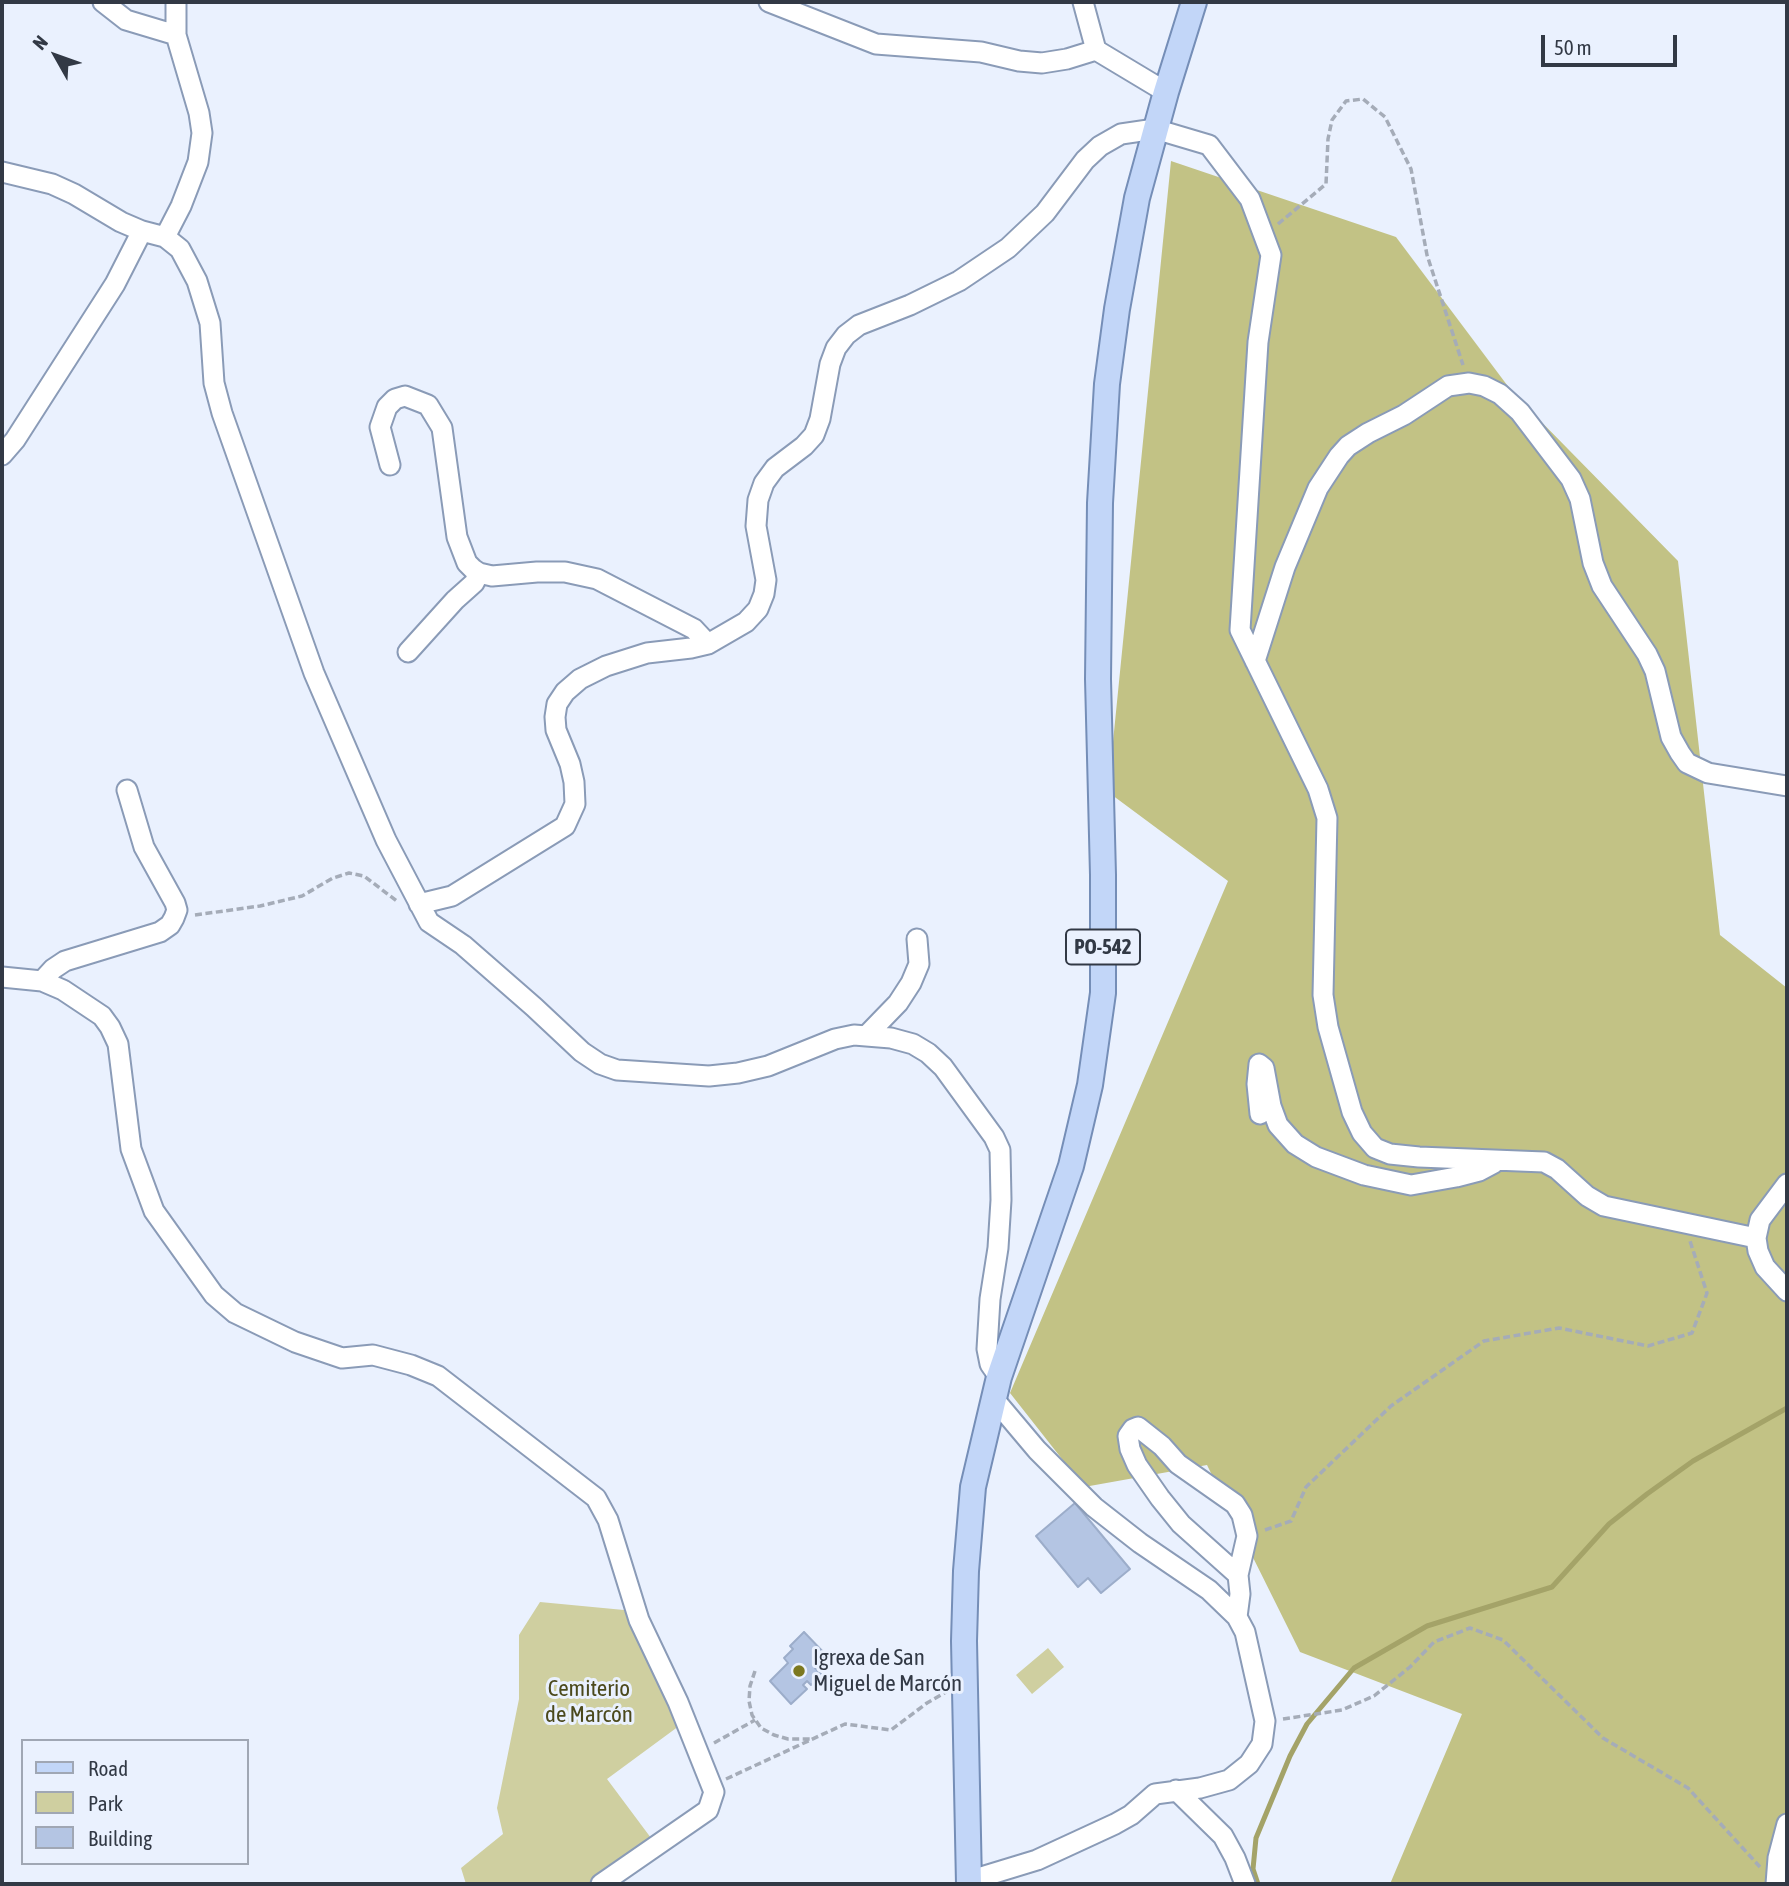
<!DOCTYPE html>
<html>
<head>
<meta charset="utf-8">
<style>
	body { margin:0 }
	#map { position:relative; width:1789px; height:1886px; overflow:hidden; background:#eaf1fe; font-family:"Asap Condensed",sans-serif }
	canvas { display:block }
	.frame { position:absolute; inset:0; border:4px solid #323945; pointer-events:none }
	.legend { position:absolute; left:21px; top:1739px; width:228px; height:126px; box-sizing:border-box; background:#eaf1fe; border:2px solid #a0a7b4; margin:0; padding:9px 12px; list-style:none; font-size:21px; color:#323945 }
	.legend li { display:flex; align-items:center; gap:14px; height:35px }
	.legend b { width:35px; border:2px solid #a0a7b4 }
	.north { position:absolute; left:21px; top:21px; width:70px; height:70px; -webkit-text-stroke:5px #eaf1fe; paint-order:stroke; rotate:310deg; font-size:19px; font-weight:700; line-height:28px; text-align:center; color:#323945 }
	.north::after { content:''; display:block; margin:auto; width:24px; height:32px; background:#323945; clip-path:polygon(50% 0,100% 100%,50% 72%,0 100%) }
	.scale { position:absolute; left:1541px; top:35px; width:136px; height:32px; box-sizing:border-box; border:4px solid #323945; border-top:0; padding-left:9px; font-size:21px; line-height:24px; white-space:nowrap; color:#323945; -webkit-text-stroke:5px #eaf1fe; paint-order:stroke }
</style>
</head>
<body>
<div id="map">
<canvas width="1789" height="1886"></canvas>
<div class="frame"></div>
<ul class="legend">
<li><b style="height:9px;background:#c2d6f8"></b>Road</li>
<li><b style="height:19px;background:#cfcfa0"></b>Park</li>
<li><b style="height:19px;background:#b4c5e3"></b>Building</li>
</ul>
<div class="north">N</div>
<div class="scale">50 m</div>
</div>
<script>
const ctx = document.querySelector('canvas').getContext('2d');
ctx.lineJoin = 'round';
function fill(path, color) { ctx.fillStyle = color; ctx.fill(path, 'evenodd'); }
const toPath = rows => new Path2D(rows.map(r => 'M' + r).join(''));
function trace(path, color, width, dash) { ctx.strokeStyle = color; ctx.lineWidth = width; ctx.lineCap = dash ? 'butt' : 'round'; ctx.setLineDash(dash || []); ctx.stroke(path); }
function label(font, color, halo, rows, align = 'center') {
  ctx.font = font + ' "Asap Condensed",sans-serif'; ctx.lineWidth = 6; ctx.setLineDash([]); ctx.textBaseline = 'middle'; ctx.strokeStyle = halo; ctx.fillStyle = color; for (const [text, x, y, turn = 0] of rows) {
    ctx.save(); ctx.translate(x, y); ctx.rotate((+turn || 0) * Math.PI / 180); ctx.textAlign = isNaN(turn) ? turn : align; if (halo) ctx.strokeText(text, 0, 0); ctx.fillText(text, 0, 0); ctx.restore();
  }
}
const green = toPath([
	[540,1602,624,1610,679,1726,607,1779,651,1838,592,1884,466,1884,461,1868,503,1834,497,1808,519,1699,519,1635],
	[1048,1648,1064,1667,1032,1694,1016,1675]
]);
const forest = toPath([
	[1171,161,1396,237,1513,393,1678,561,1720,935,1787,988,1787,1884,1390,1884,1462,1714,1300,1652,1207,1465,1084,1487,1010,1393,1228,881,1108,792]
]);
const stream = toPath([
	[1258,1884,1253,1869,1256,1838,1290,1756,1307,1724,1354,1668,1427,1626,1552,1587,1609,1524,1647,1494,1693,1461,1787,1408]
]);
const building = toPath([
	[1075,1503,1130,1569,1101,1593,1088,1578,1078,1587,1036,1536,1075,1503],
	[804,1632,827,1656,815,1668,822,1675,811,1685,807,1681,803,1685,807,1689,791,1704,770,1681,788,1663,784,1658,793,1649,790,1646,804,1632]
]);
const path = toPath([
	[1278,224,1326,184,1328,139,1332,120,1346,101,1363,99,1385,117,1411,169,1427,255,1463,365],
	[195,915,260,906,302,896,333,878,349,873,364,876,398,902],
	[1265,1530,1291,1521,1306,1487,1391,1406,1484,1341,1559,1328,1648,1346,1692,1333,1707,1293,1690,1241],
	[755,1671,750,1686,749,1701,752,1715,761,1728,774,1735,788,1739,810,1739],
	[1283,1719,1342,1710,1374,1696,1410,1667,1434,1642,1470,1628,1503,1640,1603,1738,1688,1788,1760,1867],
	[714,1743,755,1720],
	[726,1779,845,1724,891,1730,927,1703,946,1692]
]);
const minor = toPath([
	[103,2,126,20,176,35],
	[769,2,876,44,981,52,1019,61,1042,63,1067,59,1096,50],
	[1083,2,1096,50,1166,92],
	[2,172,52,184,74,194,121,222,142,231,165,237,180,249,197,281,210,323,214,383,222,413,314,673,386,840,429,922,463,945,534,1007,582,1052,600,1064,617,1070,709,1076,738,1073,768,1066,835,1039,854,1035,891,1038,913,1044,928,1053,943,1067,994,1137,1000,1150,1001,1200,998,1248,990,1299,987,1349,990,1364,999,1377],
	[165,237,181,206,198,162,202,133,199,113,176,35,176,2],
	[2,455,15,440,115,284,142,231],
	[390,465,380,427,387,407,395,399,405,396,428,405,442,428,457,537,467,563,473,569,479,573,492,576,537,572,565,572,597,579,694,629,708,644],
	[408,652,455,600,474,583,479,573],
	[1255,661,1285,567,1318,488,1339,456,1348,446,1368,433,1404,415,1448,386,1469,383,1484,386,1500,394,1520,412,1571,479,1580,499,1593,563,1602,586,1647,654,1655,671,1671,737,1680,753,1687,763,1708,773,1787,786],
	[419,904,452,896,565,826,575,804,574,782,570,764,556,730,555,717,557,704,565,692,580,679,606,666,647,653,691,648,708,644,746,622,758,609,764,594,766,580,756,526,758,500,764,483,775,468,804,446,814,435,820,419,830,364,836,348,846,335,859,325,910,305,959,281,1008,248,1045,213,1085,160,1100,146,1121,134,1155,129,1209,145,1250,199,1271,255,1258,342,1240,630,1318,789,1327,818,1323,995,1328,1027,1352,1112,1362,1133,1375,1148,1390,1154,1419,1157,1544,1162,1557,1169,1587,1196,1604,1206,1756,1238],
	[2,977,42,981,63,990,102,1016,110,1027,118,1044,131,1149,154,1211,214,1295,235,1313,295,1342,342,1358,373,1355,411,1365,438,1376,596,1498,608,1520,639,1620,678,1702,714,1792,708,1810,601,1884],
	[42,981,53,969,65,961,160,932,170,925,174,918,177,910,175,903,144,847,127,790],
	[867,1035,898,1003,911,983,919,964,917,939],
	[1260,1114,1257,1084,1259,1064,1264,1068,1271,1106,1278,1125,1295,1144,1316,1157,1364,1175,1411,1185,1456,1177,1479,1171,1494,1163],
	[1787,1184,1760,1220,1756,1238,1758,1251,1765,1267,1787,1291],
	[1237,1617,1240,1594,1238,1575,1247,1536,1242,1515,1235,1504,1178,1464,1162,1446,1138,1427,1133,1429,1128,1436,1130,1449,1137,1465,1160,1498,1181,1524,1238,1575],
	[1176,1790,1223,1836,1235,1858,1245,1884],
	[968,1881,1037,1860,1115,1824,1131,1815,1155,1794,1200,1788,1229,1780,1249,1764,1262,1744,1265,1721,1245,1632,1237,1617,1209,1590,1140,1543,1094,1507,1037,1450,994,1399],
	[1776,1884,1778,1858,1787,1824]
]);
const major = toPath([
	[969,1884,964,1641,966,1571,973,1487,999,1377,1071,1166,1090,1085,1103,993,1103,875,1098,679,1100,503,1107,384,1117,309,1137,198,1166,92,1194,2]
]);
const markers = [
	[799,1671,7,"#7c781f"]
];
const shields = [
	[1103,947,74]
];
const shieldNames = [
	["PO-542",1103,947]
];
const poiNames = [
	["Igrexa de San",813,1658],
	["Miguel de Marcón",813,1684]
];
const parkNames = [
	["Cemiterio",589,1689],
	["de Marcón",589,1715]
];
fill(green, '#cfcfa0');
fill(forest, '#c2c285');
trace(stream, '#a4a368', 5);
fill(building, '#b4c5e3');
trace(building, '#9cadca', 2);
trace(minor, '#8a9bb7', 23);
trace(major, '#758eb7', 28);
trace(path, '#a5acb8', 3.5, [7, 3.5]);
trace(minor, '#fff', 19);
trace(major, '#c2d6f8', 24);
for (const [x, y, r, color] of markers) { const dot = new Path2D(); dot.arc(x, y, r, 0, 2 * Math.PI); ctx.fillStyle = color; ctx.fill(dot); trace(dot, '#eaf1fe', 2.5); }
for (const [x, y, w] of shields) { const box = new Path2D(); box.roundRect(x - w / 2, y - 17.5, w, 35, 5); ctx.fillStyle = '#eaf1fe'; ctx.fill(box); trace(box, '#323945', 2); }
label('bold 21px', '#323945', null, shieldNames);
label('23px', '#323945', '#eaf1fe', poiNames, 'left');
label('23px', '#4b491c', '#eaf1fe', parkNames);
</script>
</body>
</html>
